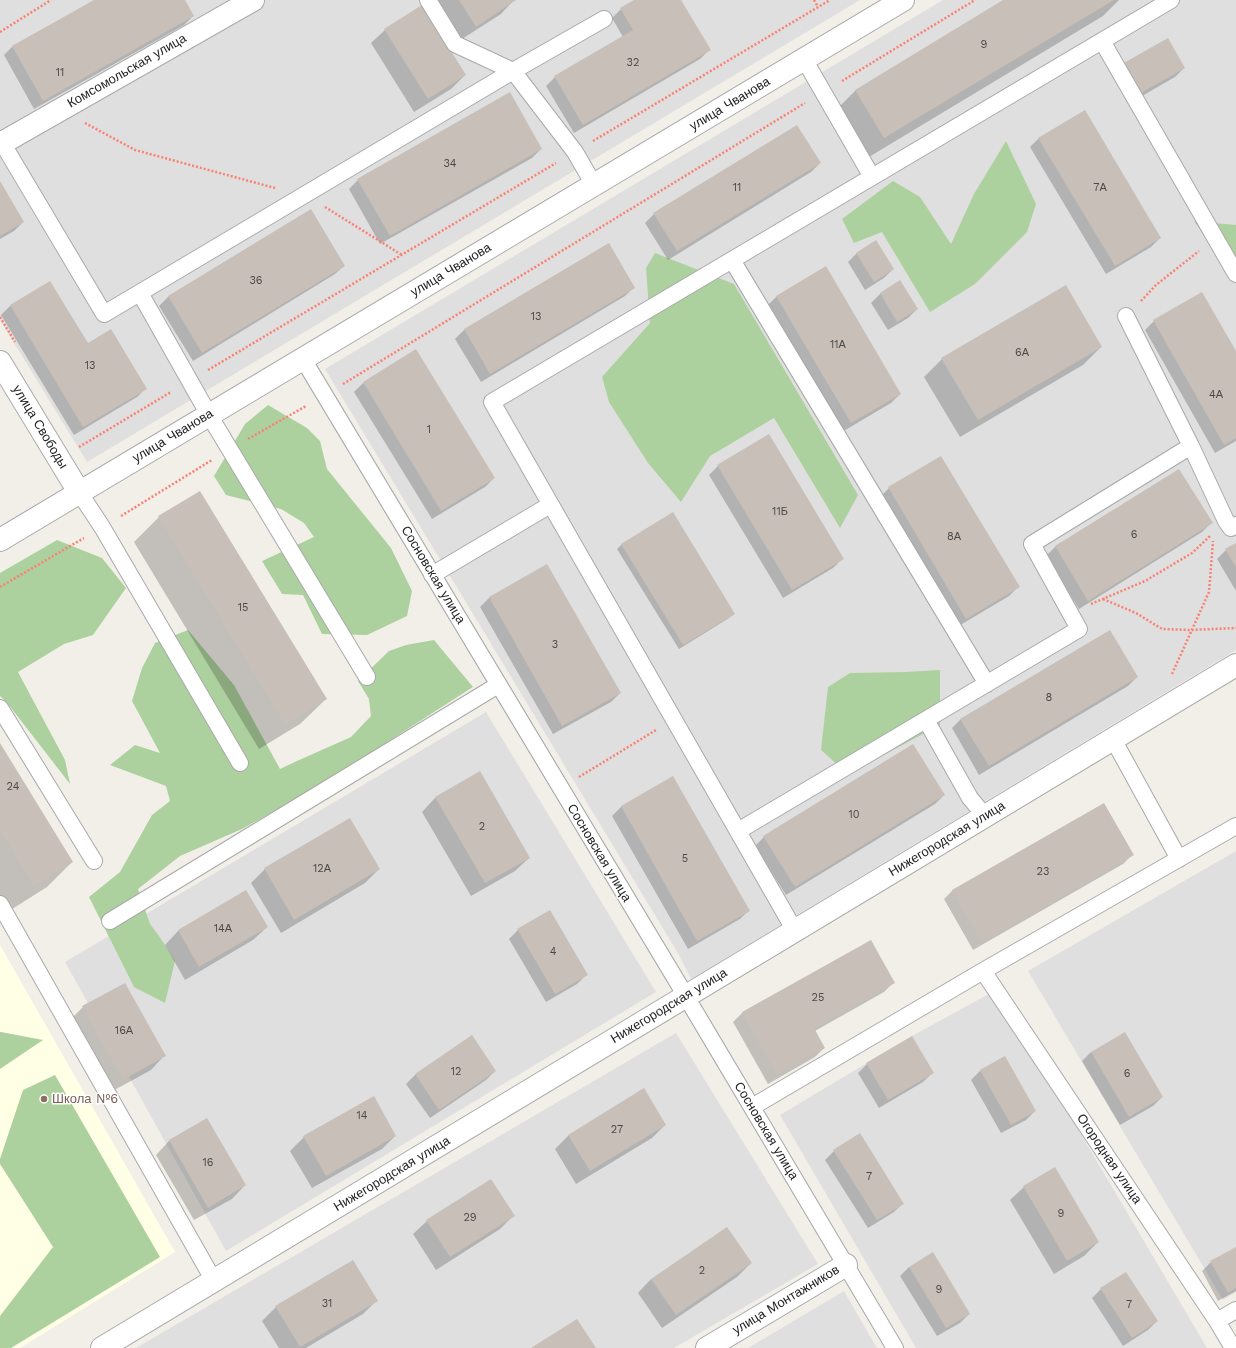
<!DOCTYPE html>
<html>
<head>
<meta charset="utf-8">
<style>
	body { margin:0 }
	canvas { display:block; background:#f2efe9 }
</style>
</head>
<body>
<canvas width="1236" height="1348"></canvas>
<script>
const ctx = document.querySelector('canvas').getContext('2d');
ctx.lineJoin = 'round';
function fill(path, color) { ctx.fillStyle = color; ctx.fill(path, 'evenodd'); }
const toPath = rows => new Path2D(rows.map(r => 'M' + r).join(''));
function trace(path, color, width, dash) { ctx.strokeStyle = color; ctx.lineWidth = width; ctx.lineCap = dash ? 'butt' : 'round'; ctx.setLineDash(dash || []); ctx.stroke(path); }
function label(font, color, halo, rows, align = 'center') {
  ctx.font = font + ' "Work Sans",sans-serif'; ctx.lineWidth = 3; ctx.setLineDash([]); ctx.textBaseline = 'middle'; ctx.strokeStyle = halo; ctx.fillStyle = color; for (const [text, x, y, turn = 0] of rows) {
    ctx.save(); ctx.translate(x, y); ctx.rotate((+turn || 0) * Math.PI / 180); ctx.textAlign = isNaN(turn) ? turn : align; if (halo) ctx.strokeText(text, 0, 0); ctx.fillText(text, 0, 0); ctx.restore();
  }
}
const residential = toPath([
	[0,0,860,0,87,462,0,320],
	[943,0,1236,0,1236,650,691,979,679,955,325,369],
	[486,712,656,992,226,1251,65,962],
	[1236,851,1236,1292,1223,1300,1028,971],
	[996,990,1207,1348,916,1348,780,1115,912,1036],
	[676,1033,818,1264,674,1348,136,1348],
	[844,1291,877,1348,748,1348]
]);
const education = toPath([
	[0,945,175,1252,20,1348,0,1348]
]);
const forest = toPath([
	[1006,141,1036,204,1027,232,975,284,930,312,882,232,854,243,842,219,893,181,920,197,951,244,974,194],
	[1194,221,1236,225,1236,273,1229,272],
	[655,253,734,284,858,495,840,528,774,418,710,456,681,502,648,463,609,402,602,377,650,323,646,268],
	[268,405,307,428,320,441,327,469,391,548,412,591,407,616,367,635,322,634,303,595,282,594,262,561,314,537,304,523,281,509,226,495,214,476,245,424],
	[57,540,102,558,126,588,93,635,64,644,18,672,65,760,70,784,8,704,0,696,0,573],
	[188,630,234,685,280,769,297,761,351,737,371,716,369,699,358,681,389,651,406,645,434,640,473,687,314,789,242,829,180,856,138,889,150,924,159,936,175,961,165,1003,134,987,89,897,120,872,152,815,170,801,166,786,110,765,135,745,160,753,132,701,142,668,155,643],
	[940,670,940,725,848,774,821,750,828,687,850,673,905,672],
	[0,1032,1,1032,43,1040,0,1069],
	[55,1075,160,1257,11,1348,0,1348,0,1316,53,1247,0,1164,0,1159,23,1090]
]);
const shadow = toPath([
	[96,0,184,0,193,16,184,25,34,109,4,55,13,46],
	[436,0,514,0,501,14,462,39],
	[636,0,680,0,709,50,700,59,574,133,546,86,555,77,623,37,612,18,621,9],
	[1005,0,1119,0,1103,16,859,163,830,116,856,90],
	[385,30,465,75,451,89,414,112,371,43],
	[1184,68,1175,77,1130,103,1113,74],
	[1039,138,1160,238,1151,247,1106,274,1030,147],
	[541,149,532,158,380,244,349,189,358,180],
	[820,163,811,172,668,260,645,223,654,214],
	[0,182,23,222,14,231,0,239],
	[311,211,344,266,335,274,193,361,159,306,168,297],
	[608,244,634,287,625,296,481,382,455,339,464,330],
	[857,253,893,269,884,278,865,290,848,262],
	[826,268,900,394,891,403,842,432,767,306,776,297],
	[50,282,87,344,146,388,137,397,74,435,1,315,10,306],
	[900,282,917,309,908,318,888,330,871,303,880,294],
	[1154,321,1236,353,1236,441,1215,453,1145,330],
	[1101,347,1083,365,960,437,924,377,942,359],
	[363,383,494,478,485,487,432,519,354,392],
	[718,466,842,559,833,568,783,598,709,475],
	[1179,470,1211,523,1202,532,1079,609,1046,556,1055,547],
	[889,488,1018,587,1009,596,957,627,880,497],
	[159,517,326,699,300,724,259,749,134,542],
	[622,544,734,614,729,618,679,649,617,549],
	[1236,544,1236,591,1217,559,1226,550],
	[547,565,620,693,611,702,553,734,480,607,489,598],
	[1137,677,1128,686,979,775,952,728,961,719],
	[0,745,72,862,47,887,9,911,0,897],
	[480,773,529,858,515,871,471,896,422,812,435,798],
	[673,778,749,910,740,919,688,949,612,816,621,807],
	[944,795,935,804,786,895,755,846,764,837],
	[1132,855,1123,864,973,950,944,899,953,890],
	[265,869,379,869,365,883,281,933,251,883],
	[246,891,267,927,253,940,185,980,165,945,178,931],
	[518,930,586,975,577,984,546,1002,509,939],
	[870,942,893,983,884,992,815,1031,824,1048,815,1057,768,1084,733,1022,742,1013],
	[83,1007,164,1056,151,1070,109,1093,69,1021],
	[471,1037,495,1071,486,1080,430,1118,406,1084,415,1075],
	[1091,1052,1162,1097,1153,1106,1120,1125,1082,1061],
	[1005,1057,1035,1111,1026,1120,1001,1133,971,1080,980,1071],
	[867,1064,932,1073,923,1082,879,1108,858,1073],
	[644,1090,665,1125,652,1138,576,1184,555,1149,568,1136],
	[207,1119,245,1185,232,1199,194,1220,156,1155,169,1141],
	[395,1136,382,1149,312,1188,290,1151,304,1137],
	[834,1151,903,1203,894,1212,868,1228,825,1160],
	[1024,1187,1098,1242,1084,1256,1054,1274,1010,1200],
	[513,1216,500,1229,436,1270,413,1234,427,1221],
	[1236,1248,1236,1291,1218,1301,1202,1271,1211,1262],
	[751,1263,737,1277,662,1328,638,1293,651,1279],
	[909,1267,969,1314,960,1323,937,1336,900,1276],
	[1101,1289,1157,1321,1148,1330,1123,1346,1092,1298],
	[377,1300,363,1314,306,1348,279,1348,262,1321,276,1307]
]);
const building = toPath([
	[94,0,185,0,194,16,43,101,12,46],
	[459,0,516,0,476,27],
	[634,0,681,0,711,50,583,125,554,76,633,30,620,8],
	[1003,0,1114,0,884,138,855,90],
	[422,5,466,75,428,99,384,29],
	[1168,38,1185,68,1139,94,1122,64],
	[510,92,542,149,390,236,357,179],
	[1085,110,1161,238,1115,266,1038,138],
	[797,125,821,163,677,251,653,213],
	[0,181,24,222,0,236],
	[311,209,345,266,202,353,168,296],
	[876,240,894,269,874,282,856,253],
	[609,243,635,288,490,374,464,329],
	[826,266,901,394,851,423,776,296],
	[900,280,918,309,897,322,880,293],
	[50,281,88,343,111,329,147,389,83,427,10,305],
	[1066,285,1102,347,978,420,941,358],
	[1202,292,1236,351,1236,438,1224,445,1153,320],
	[416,349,495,478,441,511,363,382],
	[769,434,844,559,792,590,717,465],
	[941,456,1020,587,966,619,888,487],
	[1179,469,1213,523,1088,601,1055,546],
	[200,491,327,699,285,724,158,516],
	[673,512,735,614,683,645,621,544],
	[1236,543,1236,567,1225,549],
	[547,564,621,693,562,726,489,597],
	[1110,630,1138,677,989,766,960,719],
	[0,743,73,862,34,886,0,830],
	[913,744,945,795,795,887,763,836],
	[480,771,530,858,485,883,435,797],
	[673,776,750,911,697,941,621,806],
	[1104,803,1134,855,982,942,952,890],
	[350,818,380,869,294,920,264,868],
	[246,890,268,927,199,967,178,930],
	[550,910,588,975,555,994,517,929],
	[871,940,895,983,814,1028,825,1048,777,1075,742,1012],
	[125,983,166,1056,123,1080,82,1006],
	[1125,1032,1163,1097,1129,1117,1091,1052],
	[472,1035,496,1071,439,1110,415,1074],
	[912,1036,934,1073,888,1100,866,1063],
	[1005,1056,1036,1111,1011,1125,980,1070],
	[644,1088,666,1125,590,1171,568,1135],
	[374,1096,396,1136,326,1176,303,1136],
	[207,1118,246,1185,208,1208,169,1140],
	[860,1133,904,1204,877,1220,833,1150],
	[1055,1167,1099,1242,1067,1261,1023,1186],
	[491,1179,515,1216,450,1257,426,1220],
	[727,1227,752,1263,676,1315,651,1279],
	[1236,1247,1236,1288,1228,1293,1210,1261],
	[933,1252,970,1314,946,1328,909,1267],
	[353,1260,378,1301,300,1347,275,1306],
	[1126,1272,1158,1321,1132,1338,1100,1288],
	[577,1319,596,1348,531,1348]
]);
const path = toPath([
	[814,0,818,7],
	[0,32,51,0],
	[842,81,975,0],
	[85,123,135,150,275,188],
	[593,141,830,0],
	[325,207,402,255],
	[1141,301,1156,285,1199,251],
	[0,317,15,342],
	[208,370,556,163],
	[343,384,805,103],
	[248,439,306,406],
	[79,447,171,392],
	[121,516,212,460],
	[0,587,84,538],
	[1103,599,1136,613,1162,629,1191,630,1236,628],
	[1091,604,1145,581,1192,553,1210,536],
	[1172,674,1209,592,1213,541],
	[579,777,656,730]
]);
const service = toPath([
	[428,0,455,44,513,71,575,152,594,185],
	[1102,41,1236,274],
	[804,59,872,177],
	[0,139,104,314,513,71,604,19],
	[732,260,987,684],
	[140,293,209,415,367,677],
	[1126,316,1191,446],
	[303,359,675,978,895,1348],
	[79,492,102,527,240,763],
	[432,575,550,505],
	[0,708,94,861],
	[926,720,970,798,985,816],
	[1113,739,1179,859],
	[738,831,1079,629,1032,544,1191,446,1226,521,1231,528,1236,525],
	[0,904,214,1281],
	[110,921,498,685],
	[795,931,492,402,1171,0],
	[983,971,1217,1321,1233,1348],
	[752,1107,983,971,1236,826],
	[1217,1321,1236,1310]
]);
const minor = toPath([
	[2,143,253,0],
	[0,362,79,492],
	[0,540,903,0],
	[102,1348,1236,665],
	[707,1348,846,1265]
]);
const markers = [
	[44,1099,4,"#8d6e63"]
];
const numberNames = [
	["9",984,45],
	["32",633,63],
	["11",60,73],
	["34",450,164],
	["11",737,188],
	["7А",1100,188],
	["36",256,281],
	["13",536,317],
	["11А",838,345],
	["6А",1022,353],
	["13",90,366],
	["4А",1216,395],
	["1",429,430],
	["11Б",780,512],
	["6",1134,535],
	["8А",954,537],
	["15",243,608],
	["3",555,645],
	["8",1049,698],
	["24",13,787],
	["10",854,815],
	["2",482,827],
	["5",685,859],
	["12А",322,869],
	["23",1043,872],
	["14А",223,929],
	["4",553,952],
	["25",818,998],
	["16А",124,1031],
	["12",456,1072],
	["6",1127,1074],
	["14",362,1116],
	["27",617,1130],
	["16",208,1163],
	["7",869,1177],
	["9",1061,1214],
	["29",470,1218],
	["2",702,1271],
	["9",939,1290],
	["31",327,1304],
	["7",1129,1305]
];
const streetNames = [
	["Комсомольская улица",127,71,-30],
	["улица Чванова",730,104,-31],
	["улица Чванова",451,270,-31],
	["улица Свободы",40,427,59],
	["улица Чванова",173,436,-31],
	["Сосновская улица",433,575,59],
	["Нижегородская улица",947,839,-31],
	["Сосновская улица",599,853,59],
	["Нижегородская улица",669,1006,-31],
	["Сосновская улица",766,1131,59],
	["Огородная улица",1109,1159,56],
	["Нижегородская улица",392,1174,-31],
	["улица Монтажников",786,1300,-31]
];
const educationNames = [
	["Школа №6",52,1099]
];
fill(residential, '#e0dfdf');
fill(education, '#ffffe5');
fill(forest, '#add19e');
fill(shadow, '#0003');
fill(building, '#c7bfb8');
trace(service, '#a9a9a9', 18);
trace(minor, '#a9a9a9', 24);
trace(path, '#fa8072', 2.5, [2, 2]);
trace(service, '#fff', 16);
trace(minor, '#fff', 22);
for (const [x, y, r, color] of markers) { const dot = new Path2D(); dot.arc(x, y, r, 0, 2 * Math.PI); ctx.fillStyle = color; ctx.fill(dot); trace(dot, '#fff', 1.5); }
label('11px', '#4b4948', null, numberNames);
label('13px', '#222', '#fff', streetNames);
label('13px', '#785e54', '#fff', educationNames, 'left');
</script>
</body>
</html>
